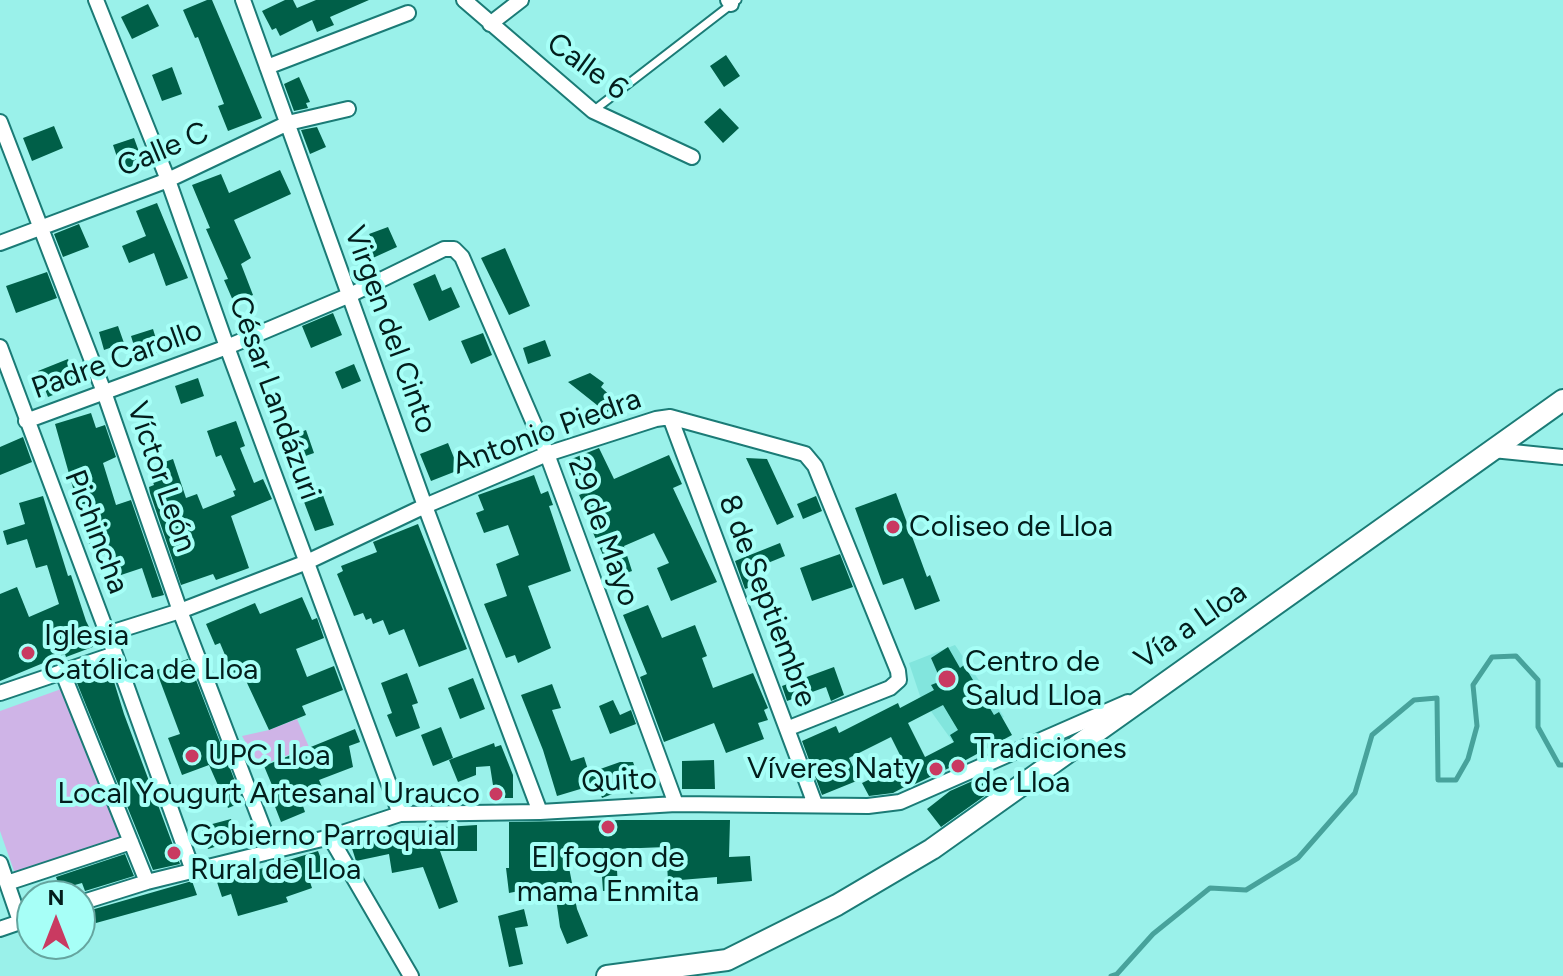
<!DOCTYPE html>
<html>
<head>
<meta charset="utf-8">
<style>
	body { margin:0 }
	#map { position:relative; width:1563px; height:976px; overflow:hidden; background:#9af1ea; font-family:Figtree,sans-serif }
	canvas { display:block }
	.north { position:absolute; left:16px; top:880px; width:80px; height:80px; box-sizing:border-box; background:#a7fff7; border:2px solid #65a59f; border-radius:50%; rotate:0deg; font-size:22px; font-weight:700; line-height:32px; text-align:center; color:#031e1c }
	.north::after { content:''; display:block; margin:auto; width:28px; height:36px; background:#c93a61; clip-path:polygon(50% 0,100% 100%,50% 72%,0 100%) }
</style>
</head>
<body>
<div id="map">
<canvas width="1563" height="976"></canvas>
<div class="north">N</div>
</div>
<script>
const ctx = document.querySelector('canvas').getContext('2d');
ctx.lineJoin = 'round';
function fill(path, color) { ctx.fillStyle = color; ctx.fill(path, 'evenodd'); }
const toPath = rows => new Path2D(rows.map(r => 'M' + r).join(''));
function trace(path, color, width, dash) { ctx.strokeStyle = color; ctx.lineWidth = width; ctx.lineCap = dash ? 'butt' : 'round'; ctx.setLineDash(dash || []); ctx.stroke(path); }
function label(font, color, halo, rows, align = 'center') {
  ctx.font = font + ' Figtree,sans-serif'; ctx.lineWidth = 8; ctx.setLineDash([]); ctx.textBaseline = 'middle'; ctx.strokeStyle = halo; ctx.fillStyle = color; for (const [text, x, y, turn = 0] of rows) {
    ctx.save(); ctx.translate(x, y); ctx.rotate((+turn || 0) * Math.PI / 180); ctx.textAlign = isNaN(turn) ? turn : align; if (halo) ctx.strokeText(text, 0, 0); ctx.fillText(text, 0, 0); ctx.restore();
  }
}
const built = toPath([
	[955,645,1004,717,953,742,920,696,909,663]
]);
const green = toPath([
	[64,688,127,840,15,874,0,831,0,711],
	[297,719,309,747,259,766,242,736,269,730]
]);
const stream = toPath([
	[1111,976,1117,974,1153,934,1210,888,1246,890,1298,858,1355,793,1372,735,1414,700,1437,698,1438,780,1456,780,1468,759,1477,726,1473,685,1492,657,1516,656,1538,680,1538,727,1559,765,1563,765]
]);
const building = toPath([
	[207,0,212,0,262,118,228,131,218,106,224,104,198,37,195,38,183,10],
	[285,0,293,0,297,8,316,0,369,0,330,17,334,25,317,32,312,20,280,36,276,28,272,30,262,11],
	[148,4,159,26,132,39,121,17],
	[726,55,740,76,724,87,710,66],
	[172,67,182,94,162,101,152,75],
	[299,77,310,102,306,103,308,108,294,111,284,84],
	[720,108,739,128,723,143,704,122],
	[54,126,63,148,32,161,23,138],
	[317,127,326,147,310,154,301,130],
	[134,138,145,168,123,175,113,145],
	[280,170,291,194,234,220,251,258,241,264,253,295,234,303,224,280,228,279,206,229,210,228,192,185,221,174,229,193],
	[157,203,188,278,166,286,154,253,129,263,122,246,146,236,136,211],
	[79,224,89,247,63,257,54,234],
	[388,227,397,247,364,262,357,246,372,239,369,234],
	[505,248,530,306,509,315,481,258],
	[47,272,57,298,16,313,6,286],
	[435,274,442,291,451,287,460,307,429,321,413,284],
	[333,313,342,335,311,348,302,326],
	[118,326,124,343,104,350,99,332],
	[153,329,160,352,138,359,131,336],
	[483,333,492,355,471,364,461,341],
	[545,340,551,356,528,364,523,348],
	[68,359,78,385,48,397,38,371],
	[354,364,361,381,342,389,335,372],
	[590,373,604,383,601,387,617,402,607,413,568,382],
	[198,378,204,396,181,404,175,386],
	[91,413,96,428,105,425,116,457,103,463,116,505,131,500,164,595,152,598,142,568,115,577,107,554,96,557,88,541,55,424],
	[236,421,245,446,240,448,254,483,263,479,272,499,231,516,249,568,216,580,213,574,181,585,150,493,149,487,154,485,148,468,173,459,186,498,197,494,203,509,235,496,233,491,236,490,221,455,216,457,207,431],
	[306,430,314,453,294,460,286,438],
	[23,437,32,462,0,475,0,447],
	[448,443,459,470,431,481,420,454],
	[599,448,614,479,669,455,682,484,673,488,717,582,671,601,657,568,669,563,654,533,624,546,632,571,609,579,601,555,603,555,590,526,593,525,579,495,584,493,569,460],
	[746,458,767,459,794,517,777,525],
	[534,475,541,494,548,491,553,505,549,506,571,571,528,586,551,648,518,663,515,655,506,658,484,604,507,596,496,564,519,555,508,525,484,533,476,513,484,510,478,495],
	[320,487,334,525,315,531,301,494],
	[896,493,927,577,930,575,940,601,915,610,903,578,883,585,855,508],
	[43,496,68,576,71,575,86,621,98,645,66,657,65,654,0,681,0,594,17,587,29,617,59,604,47,565,36,568,27,539,7,545,3,531,25,524,19,503],
	[816,496,822,511,803,519,797,504],
	[418,524,467,649,419,667,404,629,389,635,383,620,373,624,371,618,366,620,363,613,354,616,337,574,343,571,341,566,377,552,373,542],
	[780,543,785,556,753,569,759,584,745,589,735,561],
	[840,554,853,587,812,601,800,568],
	[302,597,312,620,317,618,324,638,296,649,307,677,334,666,343,690,302,706,306,715,269,730,241,670,233,674,220,643,215,645,206,624,255,603,260,614],
	[648,605,662,638,695,625,707,656,702,658,713,688,753,673,768,708,764,710,768,720,758,723,764,739,726,753,714,723,664,742,640,677,647,674,623,615],
	[948,647,960,668,964,665,994,715,999,712,1012,735,964,761,913,785,912,783,893,793,869,796,862,783,904,763,891,737,849,758,859,780,822,795,802,741,836,726,839,733,898,703,900,708,934,690,931,685,941,681,931,658],
	[943,705,958,730,950,735,954,742,925,757,908,723],
	[188,659,243,802,228,808,209,765,182,775,168,738,180,734,156,670],
	[834,667,844,695,831,701,826,687,787,701,782,686],
	[111,672,124,714,180,864,153,870,77,683],
	[407,673,418,703,412,705,420,728,396,737,387,715,392,713,381,683],
	[473,678,485,709,460,719,448,688],
	[552,684,561,708,552,710,571,761,584,757,589,773,620,762,633,762,643,790,631,794,628,788,602,798,597,784,557,796,543,750,521,695],
	[613,700,620,715,631,710,636,724,610,734,599,706],
	[441,727,453,758,433,766,421,735],
	[355,729,360,742,349,746,353,767,319,780,326,796,303,806,305,812,281,822,272,799,277,797,264,766],
	[494,743,495,747,501,745,513,775,513,798,495,798,490,766,476,767,476,775,458,782,449,760],
	[714,760,715,789,682,789,682,761],
	[986,775,997,787,941,827,927,809,950,791],
	[231,819,237,840,208,849,201,827],
	[622,820,730,820,729,857,750,856,752,881,717,884,717,877,668,881,666,847,616,849,618,890,603,891,600,848,570,848,570,852,566,852,577,909,588,936,567,944,560,927,554,884,509,893,506,868,509,868,509,822],
	[477,825,477,851,440,851,458,902,439,909,423,867,392,873,389,854,356,861,350,842,413,829],
	[318,851,325,870,308,876,312,888,286,897,288,902,238,916,231,894,222,897,215,876,235,871,237,876],
	[125,854,134,876,85,891,82,883,60,889,56,877],
	[192,881,197,895,96,923,91,910],
	[524,909,528,926,515,928,523,964,509,967,498,916]
]);
const lane = toPath([
	[593,111,737,0]
]);
const street = toPath([
	[96,0,168,180,227,347,400,814],
	[243,0,425,506,540,812],
	[464,0,593,111,692,157],
	[728,0,731,4],
	[490,24,521,0],
	[267,67,408,13],
	[0,122,104,392,180,611,272,851],
	[0,243,168,180,288,123,348,109],
	[0,347,115,654,193,871],
	[670,417,815,804],
	[26,421,227,347,350,295,444,249,454,249,462,257,547,454,676,804],
	[1493,450,1563,457],
	[107,634,180,611,307,562,425,506,547,454,656,419,670,417,805,454,815,466,898,671,899,680,890,688,789,728],
	[62,671,147,882],
	[0,693,115,654],
	[330,837,411,976],
	[0,863,20,921],
	[7,883,131,842],
	[80,903,147,882,330,837,400,814,540,812,676,804,868,806,900,802,1128,702],
	[0,929,32,918]
]);
const secondary = toPath([
	[607,976,727,960,837,905,932,849,1563,400]
]);
const markers = [
	[893,527,8,"#c93a61"],
	[28,653,8,"#c93a61"],
	[947,679,10,"#c93a61"],
	[192,756,8,"#c93a61"],
	[958,766,8,"#c93a61"],
	[936,769,8,"#c93a61"],
	[496,794,8,"#c93a61"],
	[608,827,8,"#c93a61"],
	[174,853,8,"#c93a61"]
];
const streetNames = [
	["Calle 6",587,67,36],
	["Calle C",163,150,-23],
	["Virgen del Cinto",390,330,70],
	["Padre Carollo",117,360,-20],
	["César Landázuri",274,398,70],
	["Antonio Piedra",547,432,-20],
	["Víctor León",161,477,71],
	["Pichincha",96,532,69],
	["29 de Mayo",603,532,70],
	["8 de Septiembre",767,601,69],
	["Vía a Lloa",1191,626,-35],
	["Quito",619,781,-3]
];
const poiNames = [
	["Coliseo de Lloa",909,527],
	["Iglesia",44,636],
	["Católica de Lloa",44,670],
	["Centro de",965,662],
	["Salud Lloa",965,696],
	["Tradiciones",974,749],
	["de Lloa",974,783],
	["UPC Lloa",208,756],
	["Víveres Naty",920,769,"right"],
	["Local Yougurt Artesanal Urauco",480,794,"right"],
	["Gobierno Parroquial",190,836],
	["Rural de Lloa",190,870],
	["El fogon de",608,858,"center"],
	["mama Enmita",608,892,"center"]
];
fill(built, '#82e5dd');
fill(green, '#cfb4e7');
trace(stream, '#47a29b', 5);
fill(building, '#005f48');
trace(lane, '#1b7b76', 11);
trace(street, '#1b7b76', 18);
trace(secondary, '#1b7b76', 24);
trace(lane, '#fff', 7);
trace(street, '#fff', 14);
trace(secondary, '#fff', 20);
for (const [x, y, r, color] of markers) { const dot = new Path2D(); dot.arc(x, y, r, 0, 2 * Math.PI); ctx.fillStyle = color; ctx.fill(dot); trace(dot, '#a7fff7', 3); }
label('30px', '#031e1c', '#a7fff7', streetNames);
label('30px', '#031e1c', '#a7fff7', poiNames, 'left');
</script>
</body>
</html>
